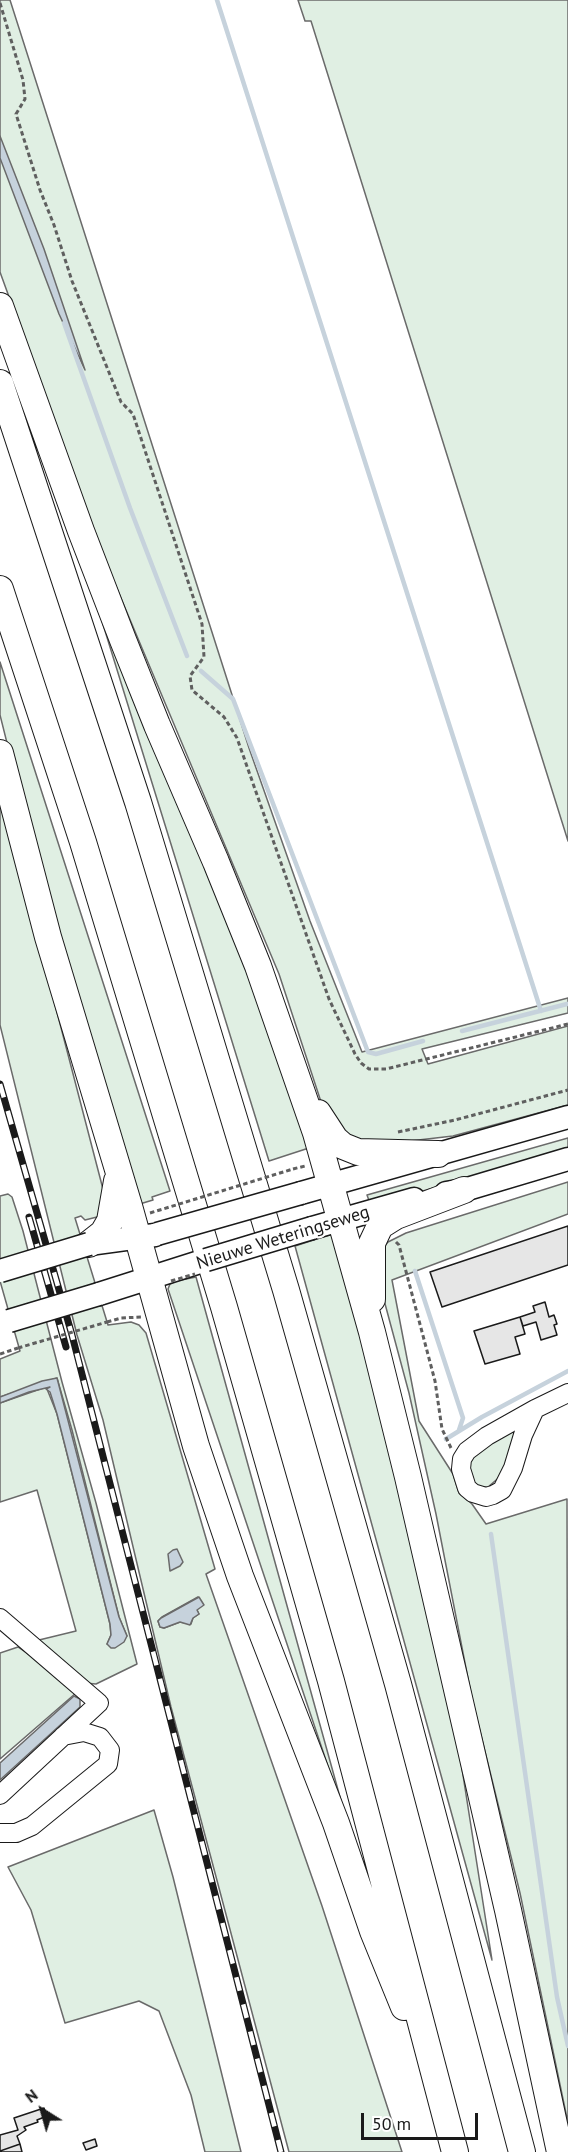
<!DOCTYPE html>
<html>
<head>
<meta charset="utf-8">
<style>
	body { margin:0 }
	#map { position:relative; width:568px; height:2152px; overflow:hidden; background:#fff; font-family:"PT Sans",sans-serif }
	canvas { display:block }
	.north { position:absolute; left:12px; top:2080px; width:60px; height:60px; -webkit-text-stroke:4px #fff; paint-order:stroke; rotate:323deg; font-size:16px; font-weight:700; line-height:24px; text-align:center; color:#1a1a1a }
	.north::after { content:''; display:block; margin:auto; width:21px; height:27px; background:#1a1a1a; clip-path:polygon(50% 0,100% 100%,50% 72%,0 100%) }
	.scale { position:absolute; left:361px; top:2113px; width:117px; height:27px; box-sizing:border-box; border:3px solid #1a1a1a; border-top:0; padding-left:8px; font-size:18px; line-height:21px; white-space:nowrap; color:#1a1a1a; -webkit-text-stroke:4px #fff; paint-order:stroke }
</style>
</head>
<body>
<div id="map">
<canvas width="568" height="2152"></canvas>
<div class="north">N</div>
<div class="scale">50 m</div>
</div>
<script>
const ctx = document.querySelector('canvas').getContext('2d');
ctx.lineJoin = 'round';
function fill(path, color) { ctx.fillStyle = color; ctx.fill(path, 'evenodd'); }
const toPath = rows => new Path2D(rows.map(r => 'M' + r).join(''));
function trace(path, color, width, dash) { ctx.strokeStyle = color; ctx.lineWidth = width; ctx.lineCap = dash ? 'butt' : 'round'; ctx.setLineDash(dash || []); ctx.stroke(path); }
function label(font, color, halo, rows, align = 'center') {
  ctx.font = font + ' "PT Sans",sans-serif'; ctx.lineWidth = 4.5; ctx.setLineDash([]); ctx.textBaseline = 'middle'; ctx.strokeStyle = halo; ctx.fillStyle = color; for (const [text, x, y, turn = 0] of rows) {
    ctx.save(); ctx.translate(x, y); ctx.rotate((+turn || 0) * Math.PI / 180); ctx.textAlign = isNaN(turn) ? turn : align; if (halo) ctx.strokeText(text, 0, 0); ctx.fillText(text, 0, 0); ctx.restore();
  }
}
const green = toPath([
	[0,0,10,0,249,748,310,921,362,1052,568,998,568,1013,422,1049,428,1064,568,1026,568,1105,453,1136,375,1145,344,1134,325,1114,279,974,102,553,0,272,0,0],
	[298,0,568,0,568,841,311,21,305,21,298,0],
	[97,605,233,912,315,1146,269,1161,97,605],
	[0,662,170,1191,152,1197,153,1200,133,1206,41,879,0,715,0,662],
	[0,793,104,1193,101,1216,85,1220,81,1216,75,1218,108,1325,131,1322,139,1325,146,1333,215,1569,206,1574,322,1906,402,2152,289,2152,171,1707,103,1420,77,1335,0,1025,0,793],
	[198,1597,197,1610,199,1614,193,1618,191,1624,180,1622,164,1628,160,1627,158,1621,162,1617,198,1597],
	[568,1138,568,1149,371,1206,367,1195,568,1138],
	[568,1182,568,1214,392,1280,419,1421,453,1474,459,1493,472,1504,486,1524,567,1499,568,2123,520,1893,472,1699,436,1514,409,1393,384,1300,381,1250,388,1242,406,1233,568,1182],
	[8,1194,12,1197,23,1231,62,1382,96,1503,137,1664,96,1684,84,1683,39,1640,76,1631,37,1490,0,1502,0,1403,49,1386,50,1388,47,1389,57,1414,110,1624,111,1635,107,1644,127,1636,119,1617,72,1430,57,1378,0,1397,0,1359,20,1351,0,1281,0,1196,8,1194],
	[332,1234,377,1384,457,1737,492,1960,295,1246,332,1234],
	[196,1277,348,1826,168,1289,170,1284,176,1281,196,1277],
	[516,1427,516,1436,502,1475,488,1487,481,1487,476,1485,472,1479,469,1467,474,1450,516,1427],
	[18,1647,65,1679,76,1693,0,1759,0,1653,18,1647],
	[154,1810,173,1877,241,2152,205,2152,191,2095,159,2011,139,2001,65,2023,31,1910,8,1867,154,1810]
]);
const water = toPath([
	[0,136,44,249,85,370,59,314,0,158,0,136],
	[57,1378,119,1617,127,1636,124,1642,115,1648,111,1648,107,1644,111,1635,110,1624,57,1414,50,1392,46,1389,50,1387,29,1392,0,1403,0,1397,42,1381,57,1378],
	[177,1549,183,1562,180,1566,170,1571,168,1554,173,1550,177,1549],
	[199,1597,204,1605,197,1610,199,1614,193,1618,190,1625,180,1622,164,1628,160,1627,158,1621,161,1618,199,1597],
	[74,1696,80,1699,80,1707,0,1780,0,1763,74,1696]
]);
const stream = toPath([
	[217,0,541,1011],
	[64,323,130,508,187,656],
	[201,671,233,699,368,1052,376,1054,423,1041],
	[462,1031,567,1004],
	[415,1271,463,1418,459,1430],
	[446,1439,482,1417,568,1371],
	[491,1534,557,1997,568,2046]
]);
const building = toPath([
	[568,1226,568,1265,442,1307,430,1272,568,1226],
	[545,1302,549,1317,554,1315,557,1324,554,1325,557,1335,541,1340,536,1322,523,1326,520,1317,535,1312,533,1306,545,1302],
	[520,1317,525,1334,515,1337,520,1354,485,1364,474,1331,520,1317],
	[44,2108,47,2116,37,2120,38,2122,24,2127,26,2130,17,2136,20,2144,0,2151,0,2135,18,2130,14,2118,44,2108],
	[95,2139,97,2146,86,2150,83,2143,95,2139],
	[20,2144,22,2152,0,2152,0,2151,20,2144]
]);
const path = toPath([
	[0,3,23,80,25,99,16,114,40,190,54,225,72,281,121,402,133,414,202,624,204,657,190,676,192,690,224,717,237,738,329,999,355,1054,361,1063,369,1069,386,1069,568,1024],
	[398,1132,455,1120,568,1090],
	[293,1169,305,1166],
	[396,1242,399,1245,435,1381,442,1429,451,1448],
	[107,1322,121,1318,141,1317],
	[0,1354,18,1348]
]);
const minor = toPath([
	[535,1409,523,1435,513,1468,502,1490,493,1495,486,1497,473,1493,467,1488,461,1469,462,1459,467,1451,487,1436,535,1409,568,1393],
	[0,1618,99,1703,0,1795],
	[0,1833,16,1833,32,1826,108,1764,110,1750,100,1737,84,1732,63,1736]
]);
const major = toPath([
	[301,1193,568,1117],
	[446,1193,464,1190,568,1159],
	[312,1228,414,1199],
	[89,1244,155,1235],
	[99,1294,206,1260]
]);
const highway = toPath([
	[0,306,81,531,123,640,157,725,216,862,258,966,316,1133,372,1332,408,1477,508,1910,560,2152],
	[0,383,138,802,286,1290,398,1684,522,2152],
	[0,589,83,842,224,1307,331,1681,455,2152],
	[0,753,48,937,129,1206,196,1446,240,1576,336,1823,373,1931,404,2007],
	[318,1113,335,1139,343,1146,358,1152,438,1154],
	[89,1244,103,1233,110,1221,117,1181],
	[372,1299,372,1243,380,1226,396,1216,464,1190]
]);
const rail = toPath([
	[0,1084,72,1335,281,2152],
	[29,1217,66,1347]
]);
const pathBridge = toPath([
	[150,1213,293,1169],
	[171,1281,195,1274],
	[18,1348,107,1322]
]);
const majorBridge = toPath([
	[157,1234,301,1193],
	[206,1260,312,1228],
	[0,1271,89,1244],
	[9,1321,99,1294]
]);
const streetNames = [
	["Nieuwe Weteringseweg",283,1238,-17]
];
fill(green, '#e0efe3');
trace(green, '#6a6a6a', 1.5);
fill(water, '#c6d2dc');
trace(water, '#6a6a6a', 1.5);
trace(stream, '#c6d2dc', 4.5);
fill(building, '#e6e6e6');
trace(building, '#1a1a1a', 1.5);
trace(minor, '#1a1a1a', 20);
trace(major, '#1a1a1a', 25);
trace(highway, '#1a1a1a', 28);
trace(path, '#5f5f5f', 3, [4.5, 3]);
trace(minor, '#fff', 18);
trace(major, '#fff', 22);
trace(highway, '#fff', 26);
trace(rail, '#1a1a1a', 7);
trace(rail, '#fff', 4.5, [14]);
trace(majorBridge, '#1a1a1a', 25, []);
trace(pathBridge, '#5f5f5f', 3, [4.5, 3]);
trace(majorBridge, '#fff', 22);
label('18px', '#1a1a1a', '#fff', streetNames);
</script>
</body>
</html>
